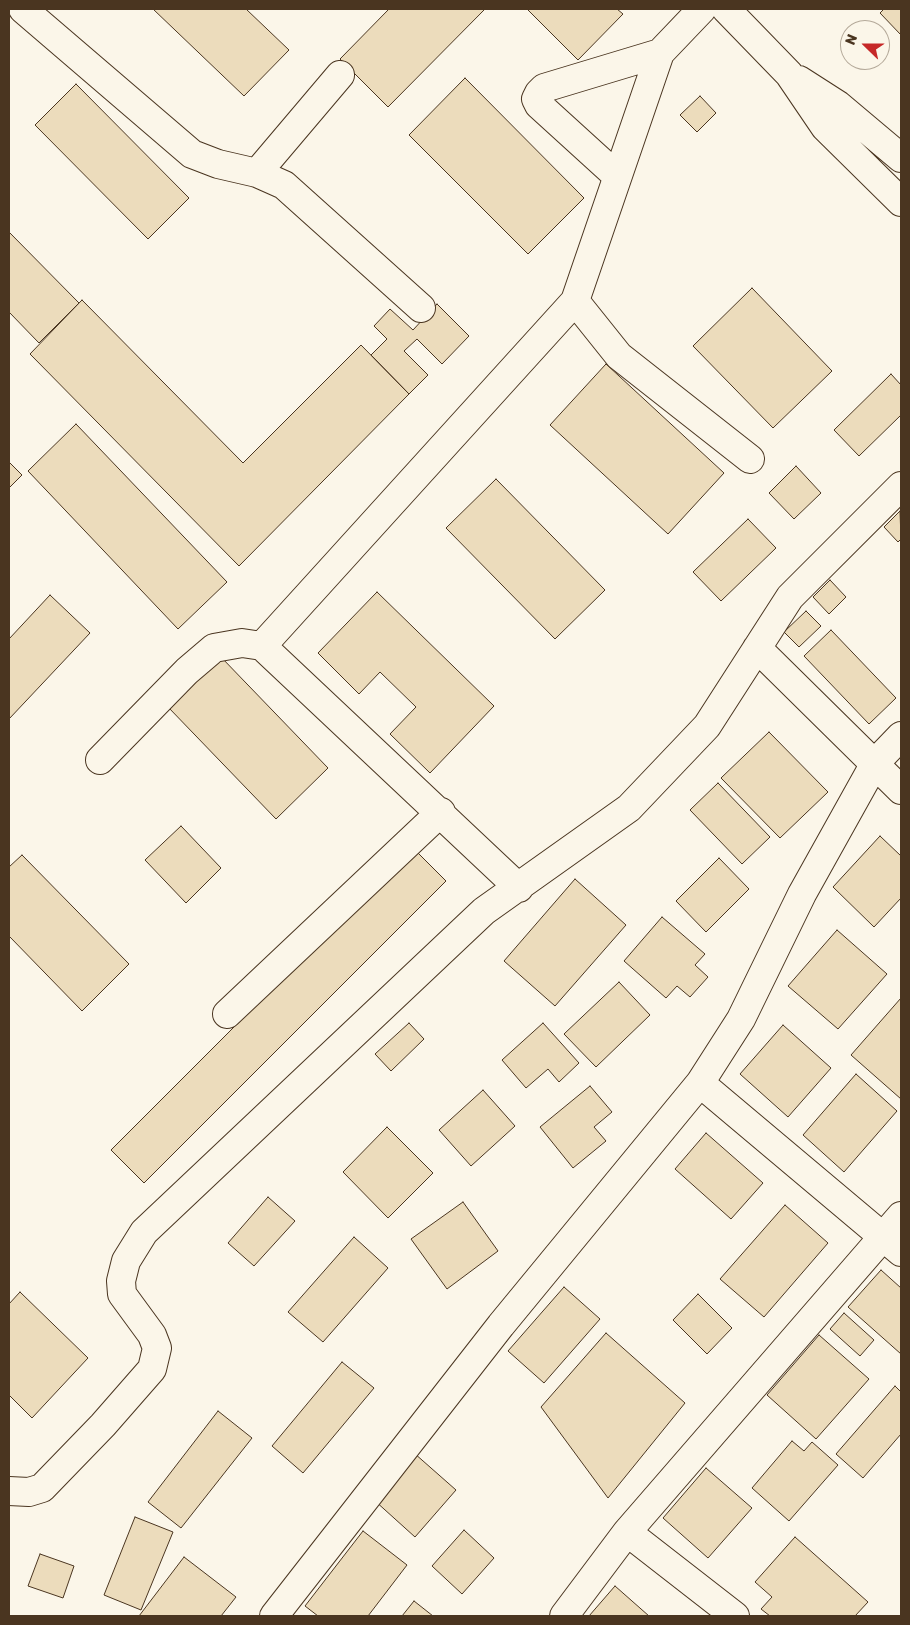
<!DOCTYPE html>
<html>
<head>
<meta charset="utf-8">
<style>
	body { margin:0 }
	#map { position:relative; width:910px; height:1625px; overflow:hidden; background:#fbf6e9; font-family:Rubik,sans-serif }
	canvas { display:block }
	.frame { position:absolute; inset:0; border:10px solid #4a3520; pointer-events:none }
	.north { position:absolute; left:840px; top:20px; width:50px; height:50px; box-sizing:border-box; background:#fbf6e9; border:1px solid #b4a999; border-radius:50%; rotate:292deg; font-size:14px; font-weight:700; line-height:20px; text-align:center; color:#4a3520 }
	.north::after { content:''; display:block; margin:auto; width:18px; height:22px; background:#c62828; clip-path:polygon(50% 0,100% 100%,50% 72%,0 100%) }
</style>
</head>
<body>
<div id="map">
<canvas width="910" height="1625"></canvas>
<div class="frame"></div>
<div class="north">N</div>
</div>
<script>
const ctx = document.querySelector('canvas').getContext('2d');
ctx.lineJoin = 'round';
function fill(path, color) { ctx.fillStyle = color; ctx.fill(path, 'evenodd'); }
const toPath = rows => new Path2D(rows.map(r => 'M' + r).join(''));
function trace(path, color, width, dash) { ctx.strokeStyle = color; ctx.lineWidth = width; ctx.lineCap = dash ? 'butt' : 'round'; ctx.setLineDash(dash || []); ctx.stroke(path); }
const building = toPath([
	[153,9,246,9,289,50,244,96,153,9],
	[389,9,485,9,388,107,340,59,389,9],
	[527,9,617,9,623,14,578,60,527,9],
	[884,9,901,9,901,35,880,13,884,9],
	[465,78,584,198,528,254,409,135,465,78],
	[76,84,189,198,148,239,35,125,76,84],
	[700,96,716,113,697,132,680,115,700,96],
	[9,232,79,303,39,343,9,312,9,232],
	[752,288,832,371,773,428,693,346,752,288],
	[82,300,243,463,361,345,409,394,239,566,30,354,82,300],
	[437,304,469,336,442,364,417,339,404,351,428,375,409,394,371,355,387,339,374,326,390,309,413,330,437,304],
	[606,364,724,473,668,534,550,425,606,364],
	[891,374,901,385,901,415,859,456,834,430,891,374],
	[76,424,227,582,178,629,28,471,76,424],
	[9,462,22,475,9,488,9,462],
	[796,466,821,493,794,519,769,493,796,466],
	[496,479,605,590,555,639,446,528,496,479],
	[900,511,901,539,898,542,884,527,900,511],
	[748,519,776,548,721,601,693,572,748,519],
	[830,580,846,597,829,614,813,597,830,580],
	[377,592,494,706,430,773,390,734,416,707,380,672,359,694,318,653,377,592],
	[50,595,90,633,9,719,9,639,50,595],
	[806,611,821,626,799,647,784,632,806,611],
	[831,630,896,698,869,724,804,656,831,630],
	[220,656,328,768,276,819,168,707,220,656],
	[769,732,828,792,780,838,721,778,769,732],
	[718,783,770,837,742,864,690,810,718,783],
	[181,826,221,868,186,903,145,860,181,826],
	[880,836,901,856,901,898,874,927,833,887,880,836],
	[413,848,446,881,144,1183,111,1150,413,848],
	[22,855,129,964,82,1011,9,936,9,867,22,855],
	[719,858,749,889,706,932,676,901,719,858],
	[575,879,626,925,555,1006,504,961,575,879],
	[662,917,705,954,695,965,708,977,690,997,677,986,666,998,624,961,662,917],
	[837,930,887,974,838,1029,788,986,837,930],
	[619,982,650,1015,596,1067,564,1034,619,982],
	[901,998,901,1099,851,1055,901,998],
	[409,1023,424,1039,391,1071,375,1054,409,1023],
	[543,1023,579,1063,559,1082,548,1069,526,1088,502,1060,543,1023],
	[783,1025,831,1068,788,1117,740,1074,783,1025],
	[856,1074,897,1111,844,1172,803,1135,856,1074],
	[590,1086,612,1112,594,1127,606,1141,573,1168,540,1127,590,1086],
	[483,1090,515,1126,471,1166,439,1130,483,1090],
	[387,1127,433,1173,388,1218,343,1172,387,1127],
	[706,1133,763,1183,731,1219,675,1169,706,1133],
	[268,1197,295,1221,254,1266,228,1243,268,1197],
	[463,1202,498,1251,447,1289,411,1239,463,1202],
	[785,1205,828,1243,764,1317,720,1279,785,1205],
	[354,1237,388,1268,323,1342,288,1312,354,1237],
	[881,1270,901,1288,901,1354,848,1307,881,1270],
	[564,1287,600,1319,544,1383,508,1351,564,1287],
	[20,1292,88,1358,32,1418,9,1395,9,1304,20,1292],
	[698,1294,732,1328,707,1354,673,1320,698,1294],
	[844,1313,874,1340,860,1356,830,1329,844,1313],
	[606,1333,685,1403,608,1498,541,1407,606,1333],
	[819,1335,869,1379,816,1439,767,1395,819,1335],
	[342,1362,374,1388,303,1473,272,1446,342,1362],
	[895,1386,901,1392,901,1434,863,1478,836,1454,895,1386],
	[218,1411,252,1438,181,1528,148,1502,218,1411],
	[792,1441,804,1451,812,1442,838,1465,789,1521,752,1488,792,1441],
	[414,1453,456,1490,415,1537,374,1500,414,1453],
	[706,1468,752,1508,708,1558,663,1518,706,1468],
	[135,1517,173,1532,141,1610,104,1595,135,1517],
	[464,1530,494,1558,462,1594,432,1566,464,1530],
	[363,1531,407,1565,368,1616,318,1616,305,1606,363,1531],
	[795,1537,868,1602,855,1616,770,1616,761,1609,772,1597,755,1582,795,1537],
	[40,1554,74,1566,63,1598,28,1586,40,1554],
	[184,1557,236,1597,221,1616,139,1616,184,1557],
	[615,1586,649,1616,589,1616,615,1586],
	[414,1601,433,1616,402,1616,414,1601]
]);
const minor = toPath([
	[23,9,192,154,218,164,257,173,284,185,421,308],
	[702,9,660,53,575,301,619,356,750,459],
	[257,173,340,75],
	[617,176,539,105,536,99,539,93,544,88,660,53],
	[262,646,575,301],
	[757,648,901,790],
	[100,760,187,671,214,648,242,643,262,646,519,888],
	[227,1014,441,812],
	[700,1083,901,1252],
	[9,1491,29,1492,42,1488,103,1425,152,1369,157,1348,152,1335,122,1294,121,1281,126,1261,144,1232,484,911,629,808,707,726,790,597,901,486],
	[627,1532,735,1616],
	[274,1616,501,1325,700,1083,741,1019,802,894,875,763,901,736],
	[564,1616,627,1532,901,1216]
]);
const major = toPath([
	[726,9,789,74,825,127,901,202],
	[799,80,838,105,901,158]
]);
fill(building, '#ecdcbc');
trace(building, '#4a3520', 1);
trace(minor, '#4a3520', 30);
trace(major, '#4a3520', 30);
trace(minor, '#fbf6e9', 28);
trace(major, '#fbf6e9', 28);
</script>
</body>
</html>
